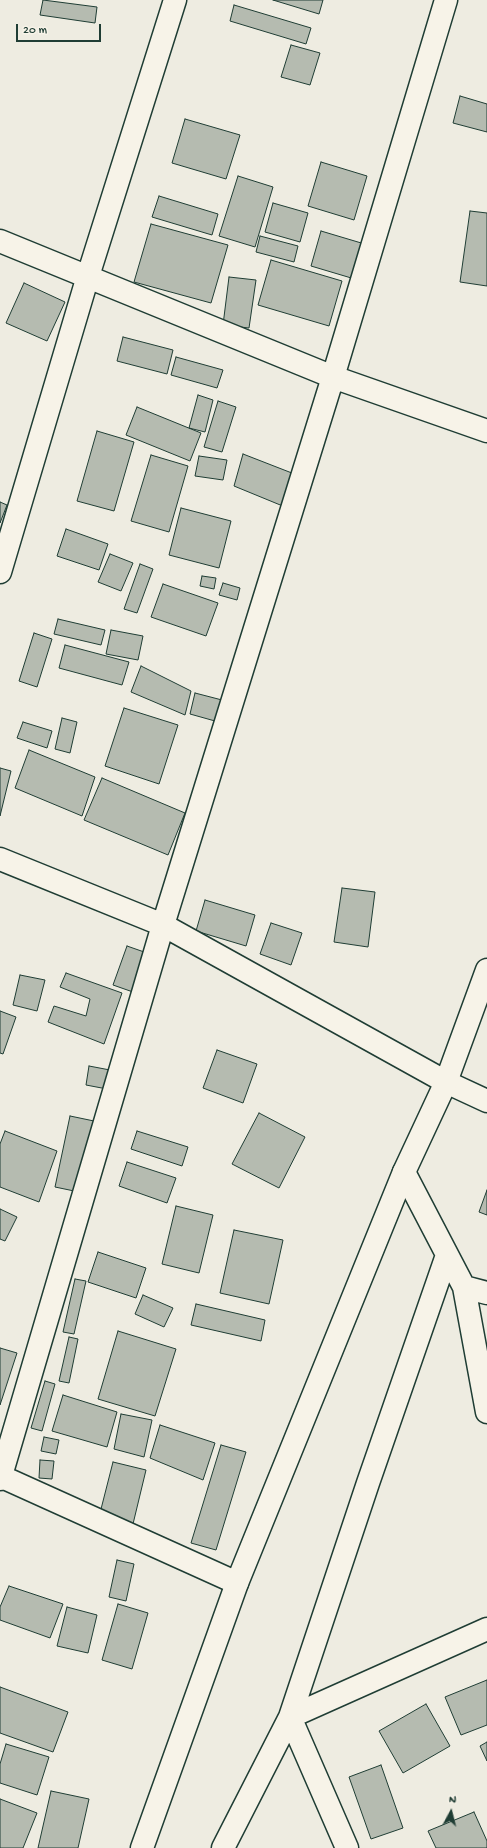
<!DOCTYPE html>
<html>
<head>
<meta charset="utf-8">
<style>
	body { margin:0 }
	#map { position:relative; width:487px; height:1848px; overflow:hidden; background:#eeece1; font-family:"Gochi Hand",sans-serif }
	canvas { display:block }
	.north { position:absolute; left:431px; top:1792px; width:40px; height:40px; -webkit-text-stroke:3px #f7f3e8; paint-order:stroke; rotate:7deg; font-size:11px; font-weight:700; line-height:16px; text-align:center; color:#1f3d34 }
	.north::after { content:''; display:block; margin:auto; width:14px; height:18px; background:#1f3d34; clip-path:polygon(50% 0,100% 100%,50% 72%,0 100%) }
	.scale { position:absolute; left:16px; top:24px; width:85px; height:18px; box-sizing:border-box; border:2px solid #1f3d34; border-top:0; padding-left:5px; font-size:12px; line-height:14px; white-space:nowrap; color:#1f3d34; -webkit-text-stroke:3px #f7f3e8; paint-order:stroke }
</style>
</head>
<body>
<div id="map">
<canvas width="487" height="1848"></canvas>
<div class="north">N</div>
<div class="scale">20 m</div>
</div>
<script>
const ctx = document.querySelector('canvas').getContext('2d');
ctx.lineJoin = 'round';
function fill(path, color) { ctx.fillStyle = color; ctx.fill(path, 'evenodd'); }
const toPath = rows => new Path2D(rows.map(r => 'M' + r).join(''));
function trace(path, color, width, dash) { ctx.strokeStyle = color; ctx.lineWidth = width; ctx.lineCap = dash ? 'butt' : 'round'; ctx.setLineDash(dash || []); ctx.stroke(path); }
const building = toPath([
	[43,0,97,7,95,23,40,15,43,0],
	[273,0,323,0,319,14,273,0],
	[234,5,311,28,306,44,230,21,234,5],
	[291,45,320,53,310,85,281,77,291,45],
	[460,96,487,104,487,132,453,123,460,96],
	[185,119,240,135,226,179,172,163,185,119],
	[321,162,367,176,354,220,308,206,321,162],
	[238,176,273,187,255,247,219,236,238,176],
	[159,196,218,214,212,235,152,217,159,196],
	[273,203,308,213,300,242,265,232,273,203],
	[470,211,487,213,487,286,460,282,470,211],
	[151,224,228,245,211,303,134,282,151,224],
	[321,231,368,245,358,280,311,266,321,231],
	[260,236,298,246,294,262,256,252,260,236],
	[271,260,342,281,329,326,258,305,271,260],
	[229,277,256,280,249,328,223,325,229,277],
	[24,283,65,302,47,341,6,323,24,283],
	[123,337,173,350,167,374,117,361,123,337],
	[176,357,223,370,217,388,171,375,176,357],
	[198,395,213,400,205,432,189,428,198,395],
	[218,401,236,407,222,452,204,447,218,401],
	[137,407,201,433,190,461,126,435,137,407],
	[97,431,134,442,114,511,77,501,97,431],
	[243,454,297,475,290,509,234,486,243,454],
	[151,455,188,466,169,532,131,521,151,455],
	[199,456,227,460,223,480,195,476,199,456],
	[0,502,7,505,0,523,0,502],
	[181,508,231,521,219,568,169,555,181,508],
	[66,529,108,544,99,570,57,556,66,529],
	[110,554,133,563,121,591,98,582,110,554],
	[140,564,153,569,137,613,124,609,140,564],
	[202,576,216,578,214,589,200,586,202,576],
	[223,583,240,588,237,600,219,595,223,583],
	[163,584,218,603,206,636,151,617,163,584],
	[58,619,105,630,101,645,54,634,58,619],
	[111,630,143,636,138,660,106,654,111,630],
	[34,633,52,639,37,687,19,681,34,633],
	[65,645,129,662,122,685,59,668,65,645],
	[141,666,191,691,185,715,131,692,141,666],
	[195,693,222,700,215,721,190,714,195,693],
	[124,708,178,725,159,784,105,766,124,708],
	[62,718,77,722,70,753,55,749,62,718],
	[23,722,52,731,47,748,17,738,23,722],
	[29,750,95,777,82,816,15,788,29,750],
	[0,768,11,771,0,816,0,768],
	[102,778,185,813,168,855,84,820,102,778],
	[342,888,375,892,368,947,334,942,342,888],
	[205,900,255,915,246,946,196,931,205,900],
	[271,923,302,933,291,965,260,954,271,923],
	[127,946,147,953,133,992,113,985,127,946],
	[66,973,122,993,104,1044,48,1022,54,1006,86,1016,90,999,60,987,66,973],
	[20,975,45,980,37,1011,13,1005,20,975],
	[0,1011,16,1017,3,1054,0,1053,0,1011],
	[217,1050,257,1064,243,1103,203,1088,217,1050],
	[89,1066,110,1070,107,1089,86,1085,89,1066],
	[259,1113,305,1137,279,1188,232,1164,259,1113],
	[70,1116,94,1121,79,1192,55,1187,70,1116],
	[5,1131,57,1151,39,1202,0,1187,0,1144,5,1131],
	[137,1131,188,1147,182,1166,131,1149,137,1131],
	[127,1162,176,1178,167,1203,119,1186,127,1162],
	[487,1190,487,1215,479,1212,487,1190],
	[176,1206,213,1215,199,1273,162,1264,176,1206],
	[0,1209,17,1217,5,1241,0,1239,0,1209],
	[234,1230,283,1240,269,1304,220,1293,234,1230],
	[98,1252,146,1268,136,1298,88,1282,98,1252],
	[75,1279,86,1281,74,1334,63,1332,75,1279],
	[143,1295,173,1308,164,1327,135,1314,143,1295],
	[196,1304,265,1320,261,1341,191,1325,196,1304],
	[118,1331,176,1349,155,1416,98,1399,118,1331],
	[69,1337,78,1339,69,1383,59,1381,69,1337],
	[0,1348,17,1353,0,1405,0,1348],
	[45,1381,55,1384,42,1431,31,1428,45,1381],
	[63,1395,117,1412,107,1447,52,1431,63,1395],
	[121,1414,152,1420,144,1457,114,1449,121,1414],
	[160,1425,215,1443,203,1480,150,1458,160,1425],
	[44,1437,59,1440,56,1454,41,1451,44,1437],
	[221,1445,246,1452,216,1550,191,1543,221,1445],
	[40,1460,54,1461,52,1479,39,1478,40,1460],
	[113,1462,146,1470,133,1524,100,1513,113,1462],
	[117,1560,134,1564,126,1601,109,1597,117,1560],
	[9,1586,63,1604,50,1638,0,1620,0,1607,9,1586],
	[118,1604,148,1613,132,1669,102,1660,118,1604],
	[67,1607,97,1615,88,1653,57,1646,67,1607],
	[487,1680,487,1725,461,1735,445,1697,487,1680],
	[0,1687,68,1712,53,1752,0,1733,0,1687],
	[426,1704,450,1746,403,1773,379,1731,426,1704],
	[487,1742,487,1761,480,1746,487,1742],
	[6,1744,49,1757,37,1795,0,1783,0,1764,6,1744],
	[381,1765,403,1828,371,1839,349,1777,381,1765],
	[51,1791,89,1799,78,1848,38,1848,51,1791],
	[0,1799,37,1813,23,1848,0,1848,0,1799],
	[474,1812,487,1841,487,1848,436,1848,428,1831,474,1812]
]);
const minor = toPath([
	[0,241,333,377,487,431],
	[0,572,88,276,175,0],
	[0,859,163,925,446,1082,487,1101],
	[404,1172,464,1287,487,1412],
	[464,1287,487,1293],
	[0,1476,237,1583],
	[0,1479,163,925,333,377,446,0],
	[223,1848,290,1717,368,1483,447,1255],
	[347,1848,290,1717,487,1629]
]);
const trunk = toPath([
	[142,1848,237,1583,404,1172,446,1082,487,970]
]);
fill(building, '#b5bbb0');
trace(building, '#1f3d34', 1);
trace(minor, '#1f3d34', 25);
trace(trunk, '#1f3d34', 25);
trace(minor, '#f7f3e8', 22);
trace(trunk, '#f7f3e8', 22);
</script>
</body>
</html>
